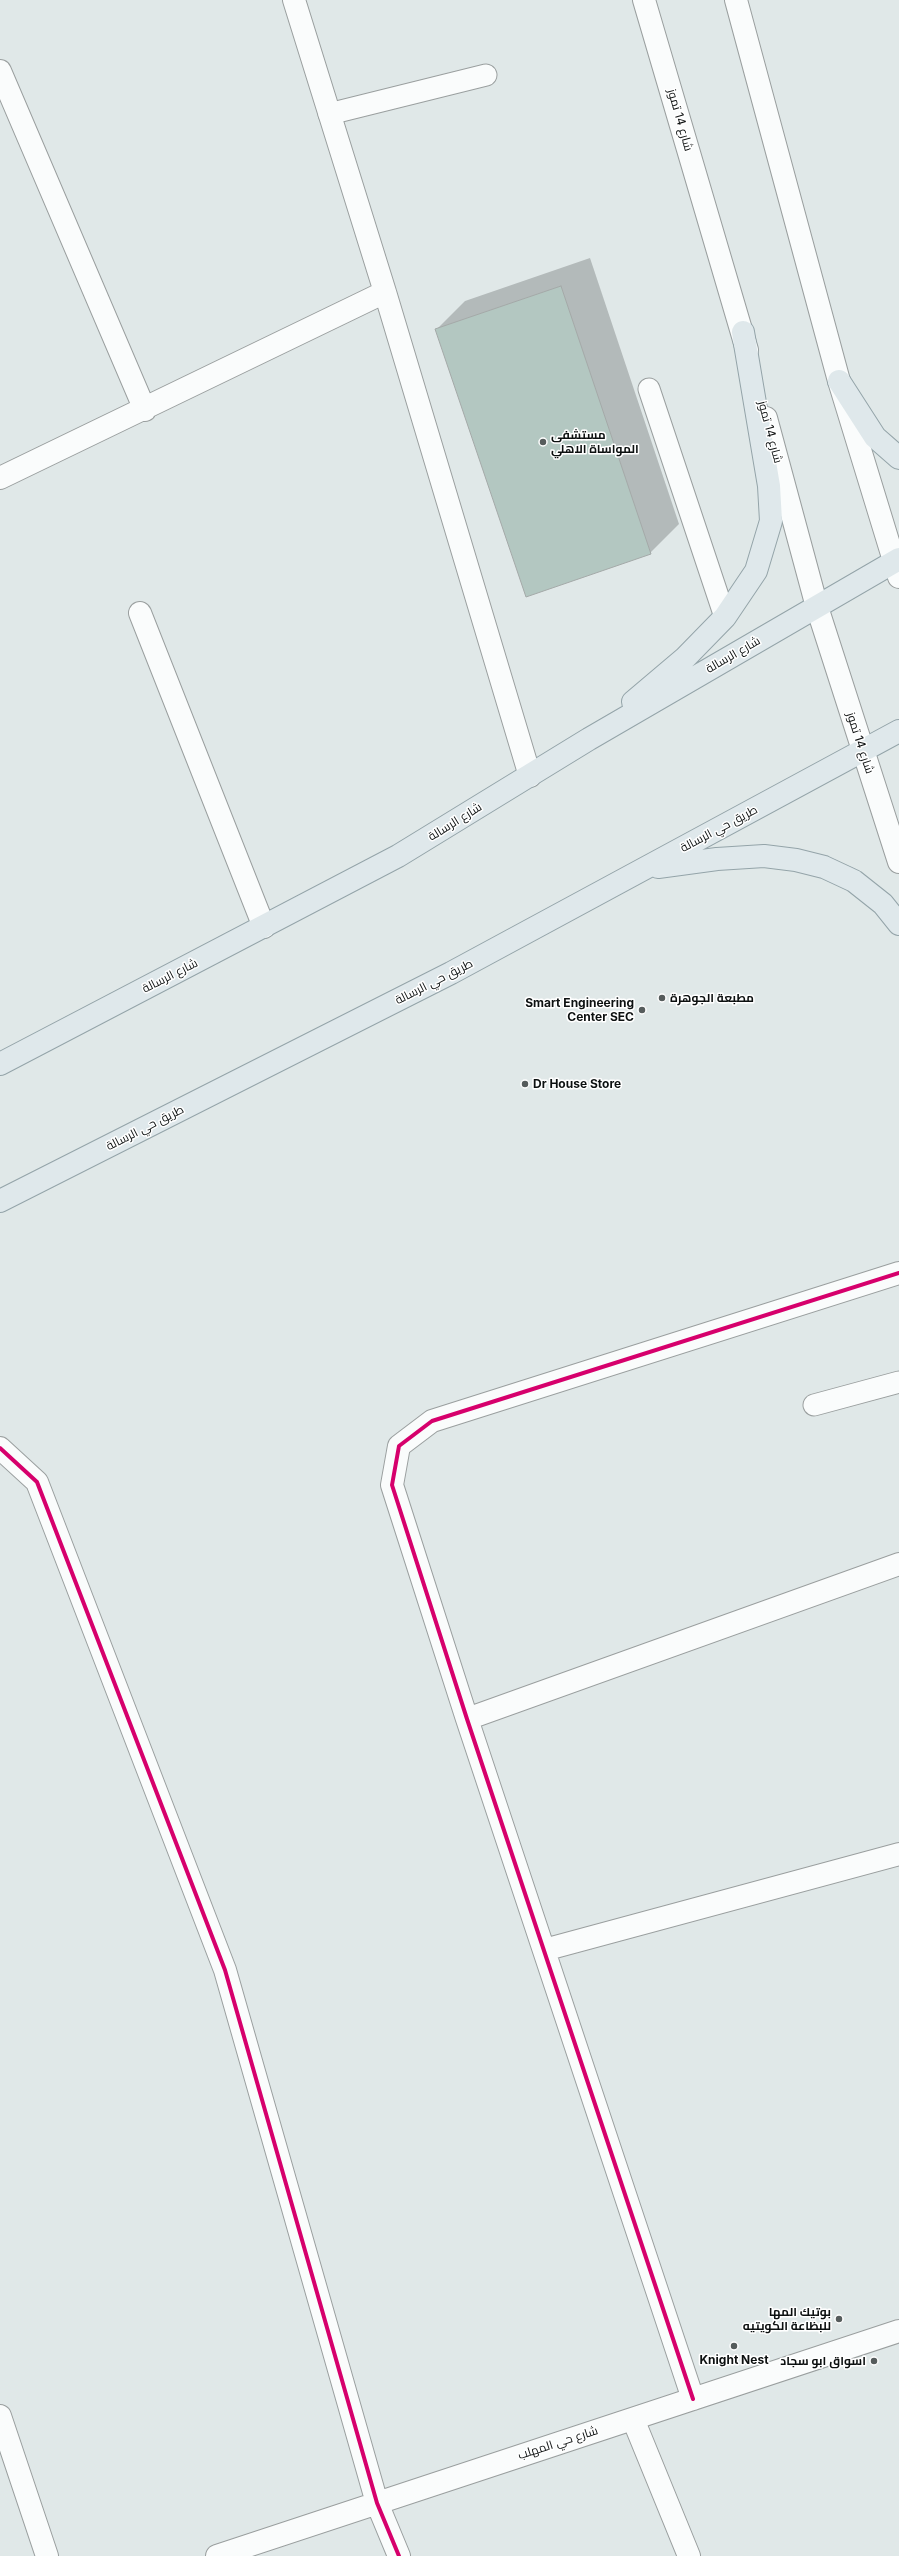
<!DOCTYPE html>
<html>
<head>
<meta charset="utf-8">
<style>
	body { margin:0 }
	canvas { display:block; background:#e0e8e8 }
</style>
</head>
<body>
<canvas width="899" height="2556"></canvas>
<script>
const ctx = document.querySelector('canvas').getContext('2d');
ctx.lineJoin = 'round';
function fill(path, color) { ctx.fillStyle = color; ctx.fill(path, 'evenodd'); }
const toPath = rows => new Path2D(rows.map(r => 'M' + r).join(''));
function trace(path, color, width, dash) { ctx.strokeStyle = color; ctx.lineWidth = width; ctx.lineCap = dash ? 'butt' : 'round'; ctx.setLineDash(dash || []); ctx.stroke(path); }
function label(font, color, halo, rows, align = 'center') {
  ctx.font = font + ' Inter,Cairo,sans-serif'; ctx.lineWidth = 3; ctx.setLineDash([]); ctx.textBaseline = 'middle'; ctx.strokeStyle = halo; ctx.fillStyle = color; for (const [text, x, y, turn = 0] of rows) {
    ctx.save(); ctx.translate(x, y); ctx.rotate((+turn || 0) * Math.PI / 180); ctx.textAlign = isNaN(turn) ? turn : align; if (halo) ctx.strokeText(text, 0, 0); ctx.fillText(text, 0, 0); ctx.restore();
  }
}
const shadow = toPath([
	[590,258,679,524,650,553,436,330,465,301]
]);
const building = toPath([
	[561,286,651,554,526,597,435,329,561,286]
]);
const lane = toPath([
	[329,114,486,75],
	[649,389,725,617],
	[814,1405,899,1382]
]);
const street = toPath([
	[294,0,385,292,530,776],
	[0,71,145,410],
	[0,478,385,292],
	[140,613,264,927],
	[0,1448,37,1482,225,1970,377,2503,399,2556],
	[467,1719,899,1564],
	[544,1950,899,1854],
	[693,2399,467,1719,392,1485,399,1446,432,1421,899,1273],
	[0,2416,47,2556],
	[633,2419,689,2556],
	[217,2556,899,2331]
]);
const secondary = toPath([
	[644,0,747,350],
	[736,0,839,381,899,577],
	[766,418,817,607,899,862]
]);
const primary = toPath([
	[839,381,875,437,899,458],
	[633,702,685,658,725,617,756,571,771,521,769,486,743,332],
	[658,867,717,859,764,856,796,860,824,867,854,881,883,904,899,924],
	[0,1064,398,856,589,739,899,559],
	[0,1201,451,973,899,731]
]);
const cycleway = toPath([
	[0,1448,37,1482,225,1970,377,2503,399,2556],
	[693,2399,467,1719,392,1485,399,1446,432,1421,899,1273]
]);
const markers = [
	[543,442,4,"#565c5c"],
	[662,998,4,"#565c5c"],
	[642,1010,4,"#565c5c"],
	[525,1084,4,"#565c5c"],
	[839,2319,4,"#565c5c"],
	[734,2346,4,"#565c5c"],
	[874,2361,4,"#565c5c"]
];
const streetNames = [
	["شارع 14 تموز",680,120,74],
	["شارع 14 تموز",770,432,75],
	["شارع الرسالة",733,655,-30],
	["شارع 14 تموز",860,743,72],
	["شارع الرسالة",455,822,-32],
	["طريق حي الرسالة",719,829,-28],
	["شارع الرسالة",170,976,-27],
	["طريق حي الرسالة",434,982,-27],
	["طريق حي الرسالة",145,1128,-27],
	["شارع حي المهلب",558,2443,-18]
];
const poiNames = [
	["مستشفى",551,435],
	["المواساة اﻻهلي",551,449],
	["مطبعة الجوهرة",670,998],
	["Smart Engineering",634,1003,"right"],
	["Center SEC",634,1017,"right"],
	["Dr House Store",533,1084],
	["بوتيك المها",831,2312,"right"],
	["للبظاعة الكويتيه",831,2326,"right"],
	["Knight Nest",734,2360,"center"],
	["اسواق ابو سجاد",866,2361,"right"]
];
fill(shadow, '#0003');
fill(building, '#b3c7c1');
trace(building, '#a4a9a8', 1);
trace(lane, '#9a9f9f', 23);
trace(street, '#9a9f9f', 24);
trace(secondary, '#9a9f9f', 24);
trace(primary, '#94a4a9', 24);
trace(lane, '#fafcfc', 21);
trace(street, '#fafcfc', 22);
trace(secondary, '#fafcfc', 22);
trace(primary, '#dfe8eb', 22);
trace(cycleway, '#d6006c', 4);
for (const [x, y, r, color] of markers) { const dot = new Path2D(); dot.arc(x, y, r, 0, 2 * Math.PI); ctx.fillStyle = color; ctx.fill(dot); trace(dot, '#fff', 1.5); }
label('12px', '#0c1010', '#fff', streetNames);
label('bold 12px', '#0c1010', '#fff', poiNames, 'left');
</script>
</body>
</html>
